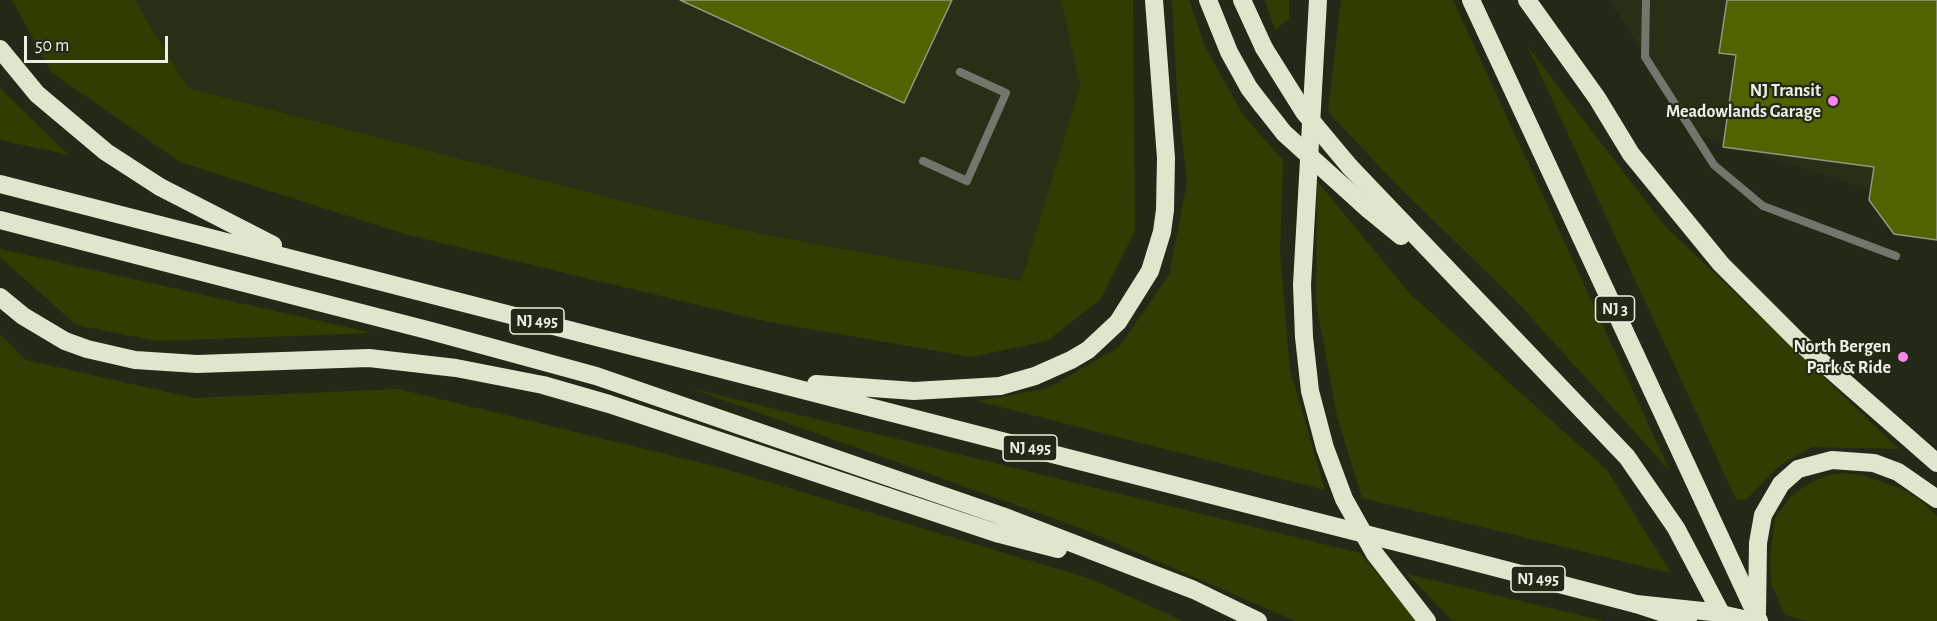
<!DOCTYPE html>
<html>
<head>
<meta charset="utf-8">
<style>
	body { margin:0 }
	#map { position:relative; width:1937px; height:621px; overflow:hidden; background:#232917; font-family:"Alegreya Sans",sans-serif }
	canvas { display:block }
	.scale { position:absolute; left:24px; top:36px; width:144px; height:27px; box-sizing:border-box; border:3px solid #edf1e5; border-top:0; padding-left:8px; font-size:18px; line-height:21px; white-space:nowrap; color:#edf1e5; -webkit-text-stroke:4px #232917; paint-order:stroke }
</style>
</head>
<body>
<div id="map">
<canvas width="1937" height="621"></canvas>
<div class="scale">50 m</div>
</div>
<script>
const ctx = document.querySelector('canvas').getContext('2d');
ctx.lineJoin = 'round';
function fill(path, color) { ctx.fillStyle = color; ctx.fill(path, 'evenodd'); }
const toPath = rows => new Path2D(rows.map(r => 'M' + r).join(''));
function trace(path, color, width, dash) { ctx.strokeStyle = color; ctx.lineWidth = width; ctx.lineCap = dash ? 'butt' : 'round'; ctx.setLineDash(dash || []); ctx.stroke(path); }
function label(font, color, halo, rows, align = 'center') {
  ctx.font = font + ' "Alegreya Sans",sans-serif'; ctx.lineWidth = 4.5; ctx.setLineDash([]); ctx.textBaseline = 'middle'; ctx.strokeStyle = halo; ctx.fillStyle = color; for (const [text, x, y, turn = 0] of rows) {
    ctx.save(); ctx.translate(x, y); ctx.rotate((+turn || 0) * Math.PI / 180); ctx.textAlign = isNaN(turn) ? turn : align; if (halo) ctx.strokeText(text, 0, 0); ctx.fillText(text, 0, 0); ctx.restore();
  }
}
const built = toPath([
	[135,0,1061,0,1080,86,1021,281,767,235,653,209,188,88],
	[1610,0,1937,0,1937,212,1693,133]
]);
const green = toPath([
	[12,0,135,0,188,88,653,209,767,235,1021,281,1080,86,1061,0,1133,0,1135,231,1100,300,1047,341,971,357,764,321,404,234,180,162,51,72],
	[1172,0,1189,0,1205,46,1243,115,1283,160,1280,254,1290,370,1325,490,977,401,1046,389,1119,347,1169,275,1187,182,1177,95],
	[1265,0,1289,0,1289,19,1275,30],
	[1341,0,1453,0,1670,471,1518,303,1397,185,1328,112],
	[1528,47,1663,224,1899,449,1812,447,1779,466,1746,500,1736,499],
	[0,85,3,91,69,155,0,140],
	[1317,181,1411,295,1607,470,1671,573,1362,498,1337,416,1316,302],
	[0,249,373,333,157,341,76,325,0,257],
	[0,334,26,360,194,398,399,389,719,467,1091,579,1183,621,0,621],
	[690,388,1360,553,1417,621,1295,621,1083,529],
	[1844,473,1862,475,1902,489,1920,500,1937,516,1937,621,1807,621,1785,615,1772,586,1770,558,1775,518,1791,496,1810,483,1828,475],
	[1407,574,1604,621,1453,621]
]);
const building = toPath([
	[680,0,952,0,904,103,680,0],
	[1727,0,1937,0,1937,240,1894,234,1869,200,1874,167,1723,147,1736,55,1719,53,1727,0]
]);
const lane = toPath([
	[1646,0,1645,57,1714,165,1763,206,1896,256],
	[923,161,967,181,1006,93,960,72]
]);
const highway = toPath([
	[1208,0,1229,52,1249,88,1262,105],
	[1242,0,1264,48],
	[1318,0,1302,285,1304,337,1310,391,1325,448,1344,499,1375,554,1427,621],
	[1471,0,1759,621],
	[1527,0,1597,98,1631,154,1721,264,1798,341,1937,463],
	[0,49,37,94,106,152,160,187,273,245],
	[1350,167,1627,457,1676,528,1725,621],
	[0,184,1290,515],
	[1368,209,1401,236],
	[0,220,431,331,596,376,1002,516,1194,590,1258,621],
	[0,297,23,316,65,341,87,349,135,360,197,364,369,358,456,368,543,385,609,404,996,533,1058,549],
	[816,384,914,391,1000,386,1035,376,1071,360,1088,350,1118,322,1150,271,1162,232,1165,210,1166,158,1154,0],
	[1440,553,1636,604,1688,621],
	[1757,613,1758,543,1763,515,1781,484,1798,469,1832,460,1874,463,1898,472,1937,499]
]);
const highwayBridge = toPath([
	[1264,48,1304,112,1350,167],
	[1262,105,1284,133,1368,209],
	[1290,515,1440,553],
	[1636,604,1712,612,1752,621]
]);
const markers = [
	[1833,101,6,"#fa87e7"],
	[1903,357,6,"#fa87e7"]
];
const shields = [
	[1615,309,39],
	[537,321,54],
	[1030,448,54],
	[1538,579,54]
];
const shieldNames = [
	["NJ 3",1615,309],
	["NJ 495",537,321],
	["NJ 495",1030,448],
	["NJ 495",1538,579]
];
const poiNames = [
	["NJ Transit",1821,91],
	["Meadowlands Garage",1821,112],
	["North Bergen",1891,347],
	["Park & Ride",1891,368]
];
fill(built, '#272f16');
fill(green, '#2f3d02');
fill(building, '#4d6400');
trace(building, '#919982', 1.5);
trace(lane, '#72766c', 8);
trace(highway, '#dee7ce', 18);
trace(highwayBridge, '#dee7ce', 18);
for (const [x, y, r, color] of markers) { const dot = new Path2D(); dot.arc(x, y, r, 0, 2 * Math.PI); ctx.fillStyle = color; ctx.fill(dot); trace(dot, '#232917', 2); }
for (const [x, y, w] of shields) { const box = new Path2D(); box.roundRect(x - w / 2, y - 13, w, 26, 4.5); ctx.fillStyle = '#232917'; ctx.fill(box); trace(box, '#edf1e5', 1.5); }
label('bold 16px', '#edf1e5', null, shieldNames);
label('bold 18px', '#edf1e5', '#232917', poiNames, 'right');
</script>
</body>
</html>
